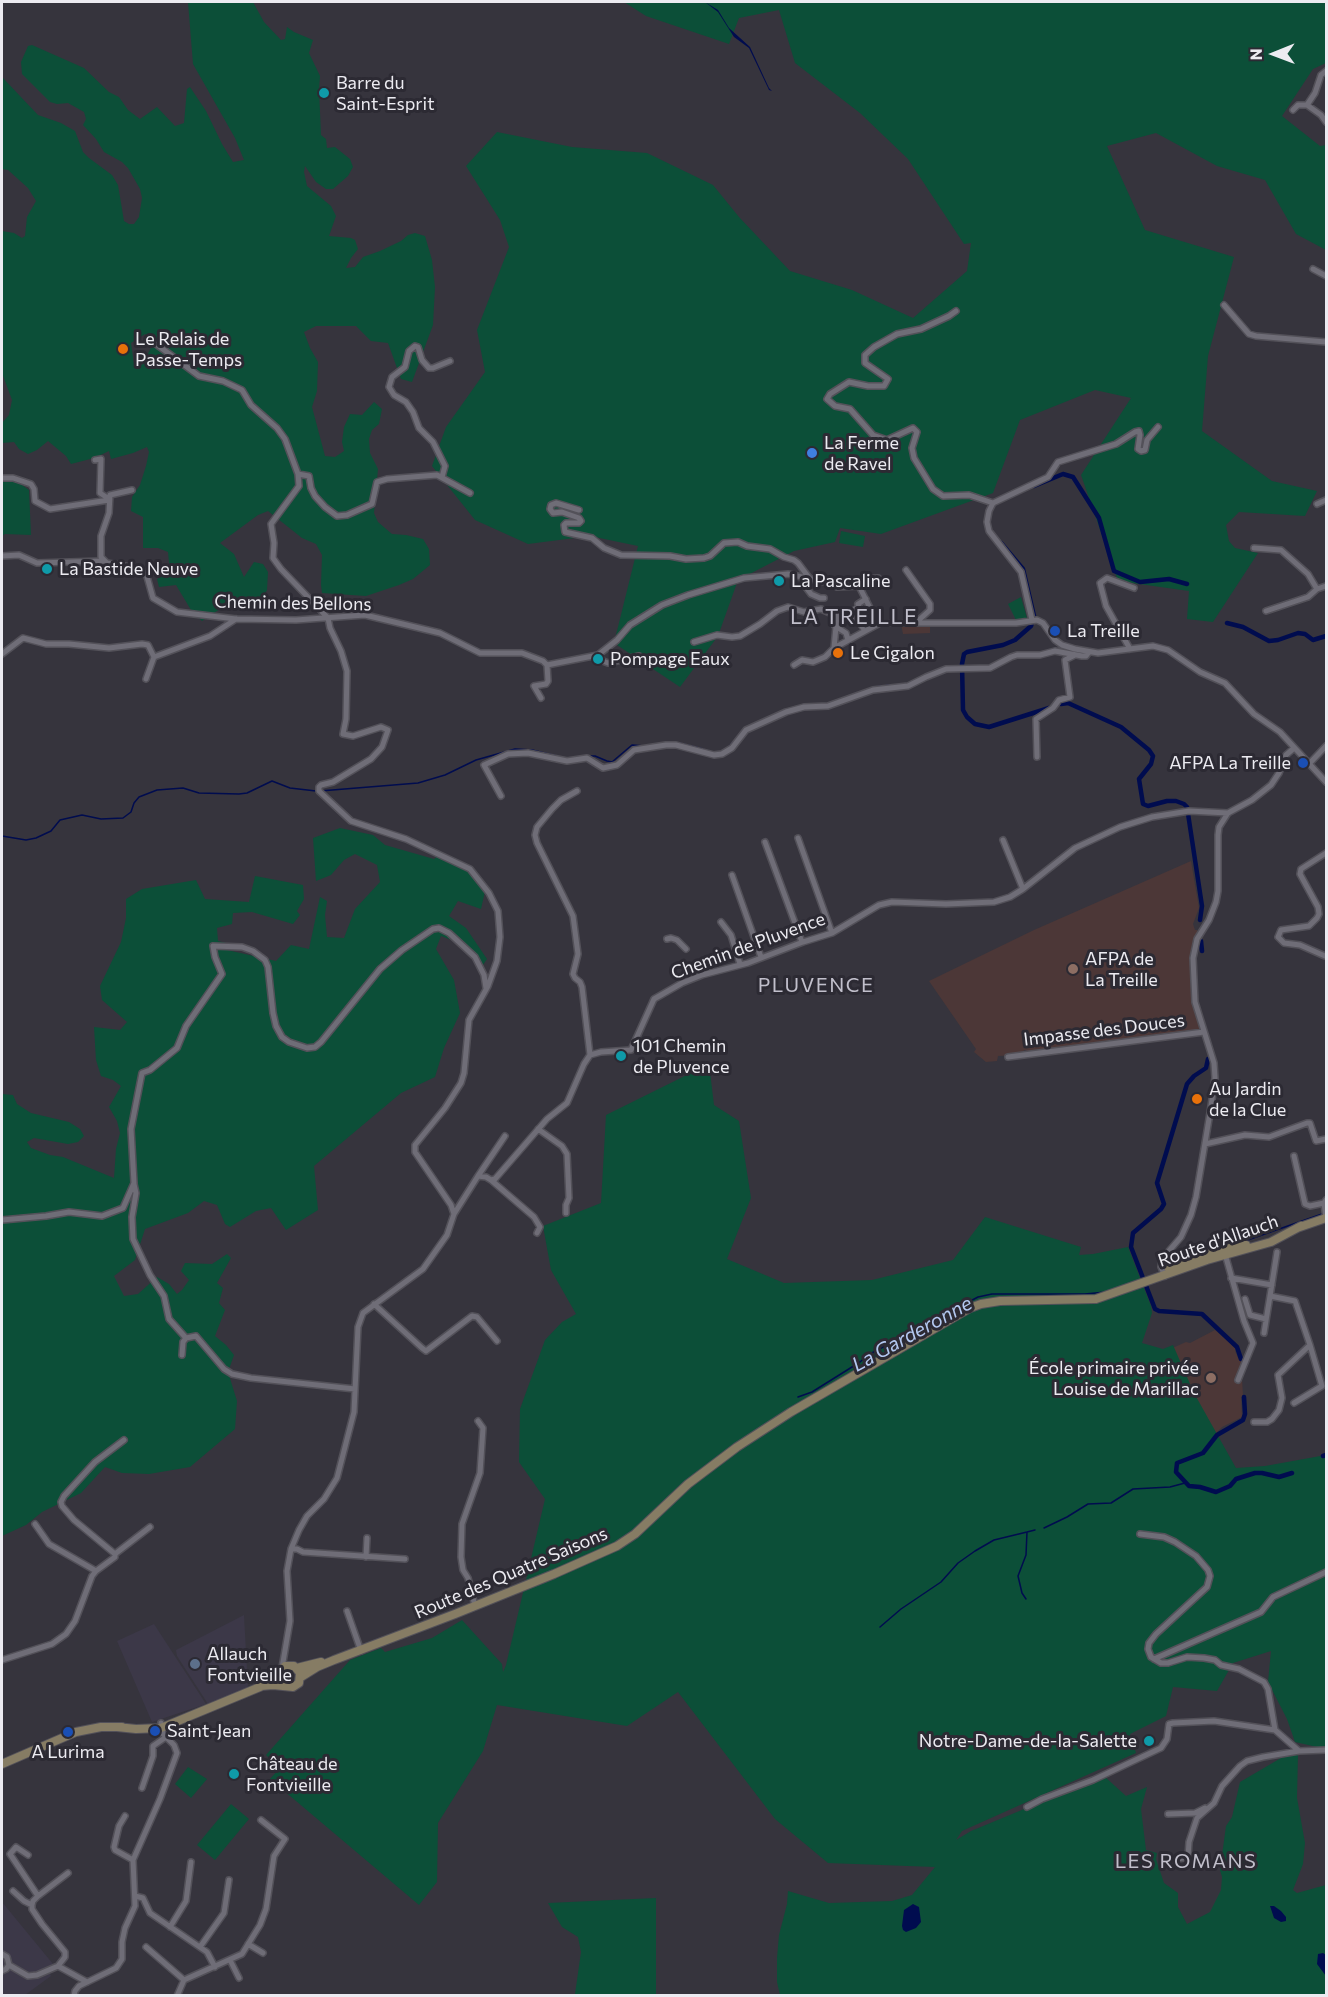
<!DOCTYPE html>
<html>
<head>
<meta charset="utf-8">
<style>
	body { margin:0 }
	#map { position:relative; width:1328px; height:1997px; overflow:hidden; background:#36343d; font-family:Commissioner,sans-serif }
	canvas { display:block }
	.frame { position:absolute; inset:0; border:3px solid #ecebf1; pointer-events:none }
	.north { position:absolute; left:1244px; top:24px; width:60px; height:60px; -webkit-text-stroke:4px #2c2a33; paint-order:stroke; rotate:269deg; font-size:16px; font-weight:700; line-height:24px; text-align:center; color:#ecebf1 }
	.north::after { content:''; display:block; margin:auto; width:21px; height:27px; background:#ecebf1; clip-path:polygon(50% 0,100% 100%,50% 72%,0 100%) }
</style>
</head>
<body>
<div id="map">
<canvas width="1328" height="1997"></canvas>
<div class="frame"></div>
<div class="north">N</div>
</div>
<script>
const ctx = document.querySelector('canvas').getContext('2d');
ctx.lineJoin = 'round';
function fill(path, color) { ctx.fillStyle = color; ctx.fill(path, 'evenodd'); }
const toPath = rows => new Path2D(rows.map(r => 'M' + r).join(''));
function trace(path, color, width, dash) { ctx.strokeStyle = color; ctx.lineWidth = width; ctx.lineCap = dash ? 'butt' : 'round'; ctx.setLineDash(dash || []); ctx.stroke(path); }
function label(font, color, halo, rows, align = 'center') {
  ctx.font = font + ' Commissioner,sans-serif'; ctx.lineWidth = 6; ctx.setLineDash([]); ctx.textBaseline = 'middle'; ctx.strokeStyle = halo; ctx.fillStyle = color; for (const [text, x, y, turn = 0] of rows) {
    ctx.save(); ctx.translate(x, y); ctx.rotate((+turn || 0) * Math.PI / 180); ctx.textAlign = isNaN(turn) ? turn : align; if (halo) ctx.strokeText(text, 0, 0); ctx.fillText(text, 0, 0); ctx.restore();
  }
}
const built = toPath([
	[244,1615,248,1688,208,1704,177,1656,176,1650],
	[154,1624,206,1704,152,1722,117,1641],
	[2,1902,53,1964,47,1968,51,1976,25,1995,2,1995]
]);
const education = toPath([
	[901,624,930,624,930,633,903,634],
	[1191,861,1199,908,1193,924,1195,930,1197,930,1199,935,1191,958,1200,1027,1199,1031,1029,1052,1025,1050,1016,1055,998,1056,997,1061,986,1062,974,1052,976,1049,929,981,1034,930],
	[1215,1330,1236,1348,1235,1351,1239,1360,1241,1360,1243,1396,1241,1397,1242,1417,1222,1427,1211,1438,1168,1350,1186,1342,1190,1343]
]);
const green = toPath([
	[188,2,253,2,264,22,281,40,285,39,287,27,294,32,313,40,309,53,320,76,319,89,321,135,326,139,327,148,335,147,350,159,353,167,348,176,333,189,326,189,316,182,305,166,304,172,307,186,331,206,336,216,329,236,351,238,355,240,358,249,351,258,346,268,355,267,363,257,380,251,401,241,408,235,415,233,425,236,432,260,435,287,433,325,412,382,401,379,388,343,371,341,356,326,316,326,304,332,310,348,318,362,317,391,312,407,325,456,335,457,344,451,342,442,344,427,350,414,362,415,374,402,382,409,379,424,372,430,369,439,370,453,378,469,374,513,378,522,392,534,406,535,423,539,429,549,430,565,413,579,399,585,366,596,322,593,321,585,322,555,316,544,302,538,268,511,258,515,220,543,234,554,244,577,254,562,263,564,268,572,267,590,256,609,223,607,202,621,191,610,176,585,159,587,157,579,170,572,168,552,158,548,143,548,143,517,131,511,132,497,140,485,146,466,149,452,147,447,133,453,111,459,109,451,94,458,71,464,66,456,48,441,37,450,28,454,19,449,14,442,2,443,2,423,9,415,12,400,2,373,2,231,14,233,22,238,25,236,27,217,36,201,28,188,8,170,2,169,2,77,38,115,61,123,75,131,83,152,89,158,112,175,118,185,124,221,129,224,134,224,139,217,142,198,140,189,128,168,122,162,104,152,96,139,83,125,86,119,84,112,68,103,57,104,50,102,22,74,21,62,28,46,32,45,84,68,109,92,119,97,128,110,140,119,157,107,175,126,184,123,187,89,190,87,206,111,222,144,233,162,244,160,235,138,193,64],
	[145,334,153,344,142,365,134,364,131,343],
	[624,2,1326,2,1326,63,1313,69,1282,116,1320,146,1326,145,1326,250,1296,234,1265,180,1217,166,1156,133,1107,146,1145,230,1234,257,1208,356,1202,431,1272,481,1317,491,1305,516,1239,512,1226,525,1229,541,1235,548,1258,553,1213,622,1187,619,1189,591,1118,581,1081,475,1131,398,1095,390,1020,420,993,493,881,534,840,528,835,542,794,551,738,580,718,636,680,687,614,643,638,546,590,536,528,544,475,520,432,466,446,427,485,372,477,330,509,247,500,220,466,166,497,132,572,147,647,153,713,185,739,217,790,271,852,290,913,318,967,271,971,243,964,244,908,159,860,113,795,63,779,10,739,18,729,44,646,16],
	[11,481,22,485,29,490,31,535,5,534,2,536,2,482],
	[841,531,865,536,863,547,839,543],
	[1021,597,1027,618,1016,620,1008,604],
	[340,828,373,835,385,845,434,859,442,853,461,862,486,887,481,909,458,901,449,916,466,928,487,959,483,965,460,940,459,943,441,936,436,949,454,980,460,1013,444,1048,435,1077,401,1093,314,1166,318,1210,286,1230,271,1208,256,1211,230,1227,225,1224,217,1205,204,1201,188,1213,145,1229,135,1260,114,1276,124,1296,138,1294,157,1277,169,1284,177,1294,182,1290,189,1280,181,1271,185,1263,212,1264,227,1254,231,1258,217,1283,223,1288,219,1303,225,1310,215,1336,226,1345,234,1355,228,1372,237,1401,235,1429,190,1467,149,1474,122,1473,105,1467,81,1493,42,1512,26,1525,2,1536,2,1094,13,1095,17,1104,31,1113,69,1122,80,1129,84,1136,78,1142,68,1144,34,1138,27,1142,31,1148,50,1155,63,1157,114,1178,116,1149,120,1133,117,1121,109,1107,121,1086,113,1080,101,1076,96,1060,94,1027,120,1030,127,1022,102,1000,100,986,121,942,126,918,126,899,142,889,196,880,205,899,249,902,255,876,303,885,304,899,297,911,300,915,293,924,252,912,233,913,232,924,217,928,218,941,226,943,227,950,276,961,291,945,309,949,320,897,327,901,325,915,327,937,344,938,355,909,380,882,377,865,355,854,344,860,331,875,316,881,313,838],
	[709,1064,714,1105,739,1121,751,1198,727,1259,784,1283,872,1280,953,1260,985,1217,1081,1247,1079,1255,1093,1254,1128,1247,1151,1306,1152,1313,1142,1343,1163,1349,1173,1345,1194,1393,1236,1468,1265,1466,1326,1455,1326,1749,1295,1742,1287,1719,1268,1682,1271,1651,1233,1663,1217,1691,1173,1687,1166,1716,1130,1734,1136,1753,962,1831,956,1840,971,1831,1104,1776,1126,1796,1147,1787,1141,1809,1146,1850,1157,1853,1156,1859,1164,1883,1178,1893,1178,1907,1187,1924,1210,1912,1221,1890,1222,1877,1220,1870,1226,1826,1232,1817,1240,1782,1281,1758,1298,1754,1297,1798,1305,1843,1303,1864,1293,1890,1297,1893,1326,1885,1326,1995,780,1995,777,1982,777,1958,779,1935,787,1904,788,1891,829,1903,892,1901,912,1895,935,1867,828,1863,775,1819,678,1692,627,1726,497,1705,483,1751,438,1823,437,1882,419,1905,270,1779,280,1768,266,1755,350,1660,381,1648,385,1652,432,1638,462,1620,502,1664,503,1672,506,1665,545,1499,519,1462,520,1409,545,1340,562,1322,576,1314,551,1270,543,1226,601,1203,606,1115],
	[188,1767,207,1779,191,1798,175,1784],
	[231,1804,249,1819,215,1860,197,1845],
	[656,1898,656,1995,579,1996,575,1994,581,1952,578,1937,562,1927,548,1903]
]);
const water = toPath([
	[705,2,718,10,729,28,750,47,769,88,772,91,769,90,749,48,734,37,718,12],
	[913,1904,919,1907,921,1922,916,1928,906,1932,903,1930,902,1926,904,1910],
	[1270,1906,1274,1906,1281,1911,1286,1917,1286,1921,1281,1922,1274,1918],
	[1318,1954,1323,1953,1326,1955,1326,1976,1317,1964]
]);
const stream = toPath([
	[921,677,936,671],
	[875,687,891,685],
	[679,743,703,749],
	[727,749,740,734],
	[591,756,595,756,607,761,612,762,632,745,645,746],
	[320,791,418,783,445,775,476,760,515,749,532,750,557,756],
	[2,836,26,840,36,838,51,831,60,820,82,815,101,819,123,818,131,812,134,803,139,797,157,790,183,788,199,793,239,794,247,793,272,781,290,788,316,791],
	[1242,1242,1322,1214],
	[1166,1266,1209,1246,1221,1247],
	[798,1397,812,1392,860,1362,868,1355,978,1297,992,1294,1085,1294,1106,1292],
	[1044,1528,1067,1517,1088,1504,1111,1503,1133,1489,1170,1487,1185,1483],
	[1026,1599,1022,1593,1018,1576,1026,1555,1027,1532,1035,1530],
	[880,1627,901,1609,941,1582,958,1563,975,1551,994,1540,1027,1532]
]);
const canal = toPath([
	[1034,486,1063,474,1073,477,1099,518,1114,571,1140,582,1169,579,1187,584],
	[1001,543,1023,569,1034,616,1031,626,1015,640,1003,645,967,652,964,654,962,664,963,710,967,717,975,724,989,727,1049,708],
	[1227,623,1243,627,1269,641,1278,640,1298,633,1305,634,1313,640,1326,636],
	[1061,704,1068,703,1121,727,1149,750,1153,756,1151,764,1139,779,1143,804,1148,806,1167,801,1176,801,1184,804,1187,807,1202,906,1200,920],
	[1201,941,1202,951],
	[1208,1059,1206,1068,1194,1076,1187,1084,1157,1183,1164,1204,1161,1209,1133,1233,1131,1247,1155,1309,1159,1311,1202,1314,1237,1347,1241,1359],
	[1244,1397,1245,1414,1243,1420,1217,1435,1203,1453,1177,1463,1176,1472,1189,1486,1200,1487,1216,1492,1230,1486,1236,1479,1255,1473,1262,1473,1279,1477,1292,1473],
	[1323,1456,1326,1455]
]);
const pedestrian = toPath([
	[851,611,859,606,858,604],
	[856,620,865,631]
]);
const minor = toPath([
	[1307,105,1321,115,1326,122],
	[1293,110,1298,105,1307,105,1315,93,1321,75,1326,71],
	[1313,269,1326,276],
	[1224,305,1249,334,1256,336,1326,342],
	[956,311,949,316,921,329,897,334,874,347,865,355,865,363,888,379,884,386,868,386,849,382,830,394,827,399,835,406,850,409,873,435,887,440,913,428,917,432,912,448,914,458,933,489,943,496,969,495,993,503],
	[156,344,199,376,223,381,242,390,251,405,277,428,285,439,298,474,299,486,271,524,274,543,273,558,281,569,328,618,330,628,341,651,347,671,346,719,343,734,353,736,381,727,388,730,382,747,371,759,333,782,321,785,319,787,319,791,351,821,406,839,470,869,489,893,498,911,500,937,497,961,488,986,469,1020,464,1073,461,1083,445,1108,415,1145,415,1152,451,1205,454,1214],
	[95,460,101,459,100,493,109,499],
	[298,474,309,476,311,488,315,496,325,507,337,516,347,515,372,504,377,482,387,479,437,475,470,493],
	[442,477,445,466,433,442,419,428,413,412,406,402,394,395,389,387,392,377,405,367,409,351,415,346,418,347,422,360,429,368,433,368,450,361],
	[2,478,13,478,31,484,34,489,35,501,50,509,109,500],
	[132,490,110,495,109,513,101,536,101,557,107,563,136,568,146,573,153,598,177,612,236,619,296,620,365,615,440,633,480,653,522,653,543,661,547,665,598,655,617,640,630,625,662,605,688,595,744,578,788,574,830,583,837,587,859,586],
	[1317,504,1326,500],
	[579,510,556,503,551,505,550,509,553,513,562,512,579,518,581,521,579,523,566,523,564,525,565,532,592,538,604,548,621,555,670,556,686,559,704,558,710,556,724,543,738,542,747,546,770,549,784,557,794,560,798,563,810,579],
	[1254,548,1281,550,1308,574,1317,589],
	[2,556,19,555,37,563,103,561],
	[906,570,930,604,930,610,920,619,919,622],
	[804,578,805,586,811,594,820,598,824,598],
	[859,586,873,614,880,623],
	[859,586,862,579,878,578],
	[858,604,866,599],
	[1266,611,1308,597,1317,589,1326,586],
	[837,616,851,611,856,620],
	[1032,620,1021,572,989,531,987,522,989,511,993,503,1048,477,1058,462,1116,444,1135,432,1139,431,1140,435,1138,449,1141,451,1145,450,1147,440,1158,427],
	[835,626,846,633,848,640],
	[694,642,717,635,732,637,740,636,760,624,777,611,788,607,804,612,821,609,837,616,834,648],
	[1130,649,1106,606,1100,583,1107,578,1134,588],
	[2,654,23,638,46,644,69,644,109,648,142,644,148,645,154,657],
	[598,655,603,661,608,663,639,656],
	[794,665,802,660,813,662,825,657,834,648,880,623,1016,623,1037,620,1043,623,1055,640,1062,645,1075,649,1098,653,1153,646,1168,650,1200,672,1225,683,1254,714,1280,732,1326,782],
	[146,679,154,657,210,636,236,619],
	[541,698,534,686,546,684,548,681,547,665],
	[1037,757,1036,719,1053,708,1059,700,1070,697,1065,660,1075,655],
	[1309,764,1326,746],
	[577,791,561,800,552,809,537,827,535,835,537,843,573,916,578,954,573,974,575,978,580,982,582,987,590,1055],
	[501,796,484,765,508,754,528,753,567,761,587,758,603,768,617,765,634,750,666,745,676,745,714,755,722,754,732,748,746,730,786,712,804,707,828,706,873,690,908,686,926,677,946,669,990,668,1011,657,1017,655,1040,655,1055,651,1082,656,1086,656,1089,652],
	[798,838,832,933],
	[1003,840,1023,889],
	[765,842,802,942],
	[732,875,761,957],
	[721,922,731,935,740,964],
	[667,939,671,938,677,940,686,949],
	[1325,956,1300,945,1284,943,1278,937,1281,930,1309,926,1317,918,1319,914,1318,907,1300,874,1301,869,1326,853],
	[1008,1057,1204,1032],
	[538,1129,562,1146,567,1154,569,1198,566,1205,566,1213],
	[1205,1144,1245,1135,1269,1137,1307,1123,1310,1123,1316,1141,1326,1139],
	[1294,1156,1305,1204,1310,1206,1324,1203],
	[478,1176,505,1136],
	[491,1180,534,1217,540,1227,537,1233],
	[134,1184,136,1193,132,1217,133,1239,150,1275,164,1296,169,1319,186,1338],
	[1326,1200,1324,1203,1326,1218],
	[2,1220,46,1216,69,1212,102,1216,123,1208,134,1183,131,1129,142,1073,150,1070,177,1048,186,1026,222,974,215,957,213,946,242,947,253,951,265,960,268,967,273,1013,276,1026,282,1037,289,1042,307,1048,315,1047,321,1042,380,969,402,950,433,929,439,928,449,933,475,957,484,975,486,988],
	[1225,1254,1244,1321,1253,1343,1238,1380],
	[1165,1276,1161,1267,1162,1259,1181,1237,1191,1215,1196,1197,1210,1113,1215,1078,1214,1063,1195,1002,1193,958,1197,939,1209,920,1216,902,1218,891,1218,835,1219,827,1228,813],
	[1231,1278,1272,1285],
	[1245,1299,1250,1315,1266,1319],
	[374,1304,422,1348,426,1351,472,1316,477,1317,497,1341],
	[1264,1333,1270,1296],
	[186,1338,196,1336,224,1369,232,1374,251,1378,355,1389],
	[182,1355,183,1342,186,1338],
	[1294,1403,1322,1386,1310,1345],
	[1254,1422,1267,1422,1272,1419,1279,1410,1282,1398,1278,1375,1310,1345,1295,1301,1270,1296,1277,1252],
	[35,1524,49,1544,96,1571],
	[1140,1534,1164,1537,1175,1542,1196,1556,1208,1570,1210,1576,1207,1587,1156,1634,1149,1643,1148,1649,1151,1657,1161,1663,1168,1663,1187,1657,1204,1658,1215,1660,1221,1665,1239,1669,1264,1682,1268,1689,1275,1730],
	[291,1549,297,1549,303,1552,405,1559],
	[115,1554,150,1527],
	[366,1557,367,1538],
	[475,1606,468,1578,463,1570,461,1557,462,1524,480,1473,483,1428,478,1421],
	[347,1611,361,1651],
	[1154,1659,1261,1612,1273,1597,1326,1572],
	[2,1660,52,1644,66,1634,75,1621,92,1576,96,1571,115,1557,115,1554,74,1520,62,1506,61,1502,64,1496,95,1462,124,1440],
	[282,1668,290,1621,287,1571,291,1549,299,1530,307,1516,324,1499,337,1478,354,1412,358,1327,363,1313,423,1269,447,1235,454,1214,478,1176,486,1177,491,1180,495,1179,547,1119,567,1103,584,1064,590,1055,601,1052,631,1050,654,999,682,983,702,975,748,963,803,942,832,933,879,905,892,902,946,904,994,902,1010,897,1023,889,1075,848,1120,827,1152,817,1189,811,1228,813,1252,800,1271,785,1279,773,1286,755,1293,749],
	[142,1788,153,1756,153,1746,166,1737],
	[1027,1807,1042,1799,1093,1780,1161,1748,1167,1739,1169,1724,1173,1723,1214,1721,1268,1729,1275,1730,1299,1751,1326,1750],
	[1168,1814,1195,1813,1205,1808],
	[125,1816,119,1826,114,1847,115,1850,133,1860],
	[28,1855,16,1847,10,1854,38,1896],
	[1172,1860,1188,1857,1189,1842,1197,1818,1214,1803,1222,1786,1240,1766,1247,1761,1263,1757,1299,1751],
	[13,1891,24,1901,32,1905],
	[135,1896,143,1898,150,1913,207,1952,215,1967],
	[170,1927,186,1901,191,1862],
	[248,1944,263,1953],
	[146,1947,184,1980,242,1954,260,1925,266,1909,274,1856,285,1839,261,1820],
	[200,1947,224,1913,229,1880],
	[2,1954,7,1957,9,1965,28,1976,37,1975,58,1966,65,1957,65,1952,42,1924,32,1909,32,1905,33,1901,38,1896,68,1873],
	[230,1960,239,1978],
	[58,1966,87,1982],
	[2,1971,6,1969,9,1965],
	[74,1996,75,1991,79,1986,116,1968,122,1959,122,1942,125,1928,135,1906,133,1860,160,1799,177,1753,174,1745,163,1734,161,1723],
	[177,1996,184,1980]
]);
const secondary = toPath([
	[1297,1228,1326,1218],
	[1169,1269,1206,1253,1246,1245],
	[297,1668,321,1662],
	[301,1677,317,1667,334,1660,455,1614,554,1574,617,1546,635,1534,688,1484,737,1447,791,1412,970,1308,981,1304,1000,1301,1096,1299,1207,1260,1271,1242,1301,1226],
	[117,1727,136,1729,161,1728,272,1682,278,1677,280,1671,285,1666,294,1666,300,1673,299,1683,293,1687,273,1685,261,1686],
	[2,1764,76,1732,101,1727,122,1727]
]);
const markers = [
	[324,93,6,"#0f9aa8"],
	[123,349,6,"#e8710a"],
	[812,453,6,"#3f7fe0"],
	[47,569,6,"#0f9aa8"],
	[779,581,6,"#0f9aa8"],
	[1055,631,6,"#1a4fb4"],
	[838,653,6,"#e8710a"],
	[598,659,6,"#0f9aa8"],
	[1303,763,6,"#1a4fb4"],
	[1073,969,6,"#8d6e63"],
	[621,1056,6,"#0f9aa8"],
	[1197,1099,6,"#e8710a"],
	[1211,1378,6,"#8d6e63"],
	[195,1664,6,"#5c6f8a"],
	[155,1731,6,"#1a4fb4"],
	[68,1732,6,"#1a4fb4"],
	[1149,1741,6,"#0f9aa8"],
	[234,1774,6,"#0f9aa8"]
];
const poiNames = [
	["Barre du",336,83],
	["Saint-Esprit",336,104],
	["Le Relais de",135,339],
	["Passe-Temps",135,360],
	["La Ferme",824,443],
	["de Ravel",824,464],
	["La Bastide Neuve",59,569],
	["La Pascaline",791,581],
	["La Treille",1067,631],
	["Le Cigalon",850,653],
	["Pompage Eaux",610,659],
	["AFPA La Treille",1291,763,"right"],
	["AFPA de",1085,959],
	["La Treille",1085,980],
	["101 Chemin",633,1046],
	["de Pluvence",633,1067],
	["Au Jardin",1209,1089],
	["de la Clue",1209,1110],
	["École primaire privée",1199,1368,"right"],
	["Louise de Marillac",1199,1389,"right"],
	["Allauch",207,1654],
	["Fontvieille",207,1675],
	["Saint-Jean",167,1731],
	["Notre-Dame-de-la-Salette",1137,1741,"right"],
	["A Lurima",68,1752,"center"],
	["Château de",246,1764],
	["Fontvieille",246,1785]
];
const streetNames = [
	["Chemin des Bellons",293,603,1],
	["Chemin de Pluvence",748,946,-20],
	["Impasse des Douces",1104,1030,-7],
	["Route d'Allauch",1218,1241,-19],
	["Route des Quatre Saisons",511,1573,-23]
];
const neighbourhoodNames = [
	["PLUVENCE",816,985],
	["LES ROMANS",1186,1861]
];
const waterNames = [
	["La Garderonne",912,1334,-29]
];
const quarterNames = [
	["LA TREILLE",854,617]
];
fill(built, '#3c3848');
fill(education, '#4c3737');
fill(green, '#0c4f38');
fill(water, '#000c4f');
trace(stream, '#000c4f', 1.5);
trace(canal, '#000c4f', 4.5);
trace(pedestrian, '#535159', 6);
trace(minor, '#535159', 8);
trace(secondary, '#535159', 10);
trace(pedestrian, '#6f6d77', 4);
trace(minor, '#6f6d77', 5);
trace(secondary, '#867c64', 8);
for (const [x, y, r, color] of markers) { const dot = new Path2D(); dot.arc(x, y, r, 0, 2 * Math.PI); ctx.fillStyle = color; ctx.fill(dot); trace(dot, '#2c2a33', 2); }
label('18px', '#ecebf1', '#2c2a33', poiNames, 'left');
label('18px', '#ecebf1', '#2c2a33', streetNames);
ctx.letterSpacing = '1.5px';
label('20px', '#c1bfcb', '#2c2a33', neighbourhoodNames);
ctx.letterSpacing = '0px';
label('italic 20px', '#b4c9f1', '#2c2a33', waterNames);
ctx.letterSpacing = '1.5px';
label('21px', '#c1bfcb', '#2c2a33', quarterNames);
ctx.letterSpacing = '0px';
</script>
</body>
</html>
